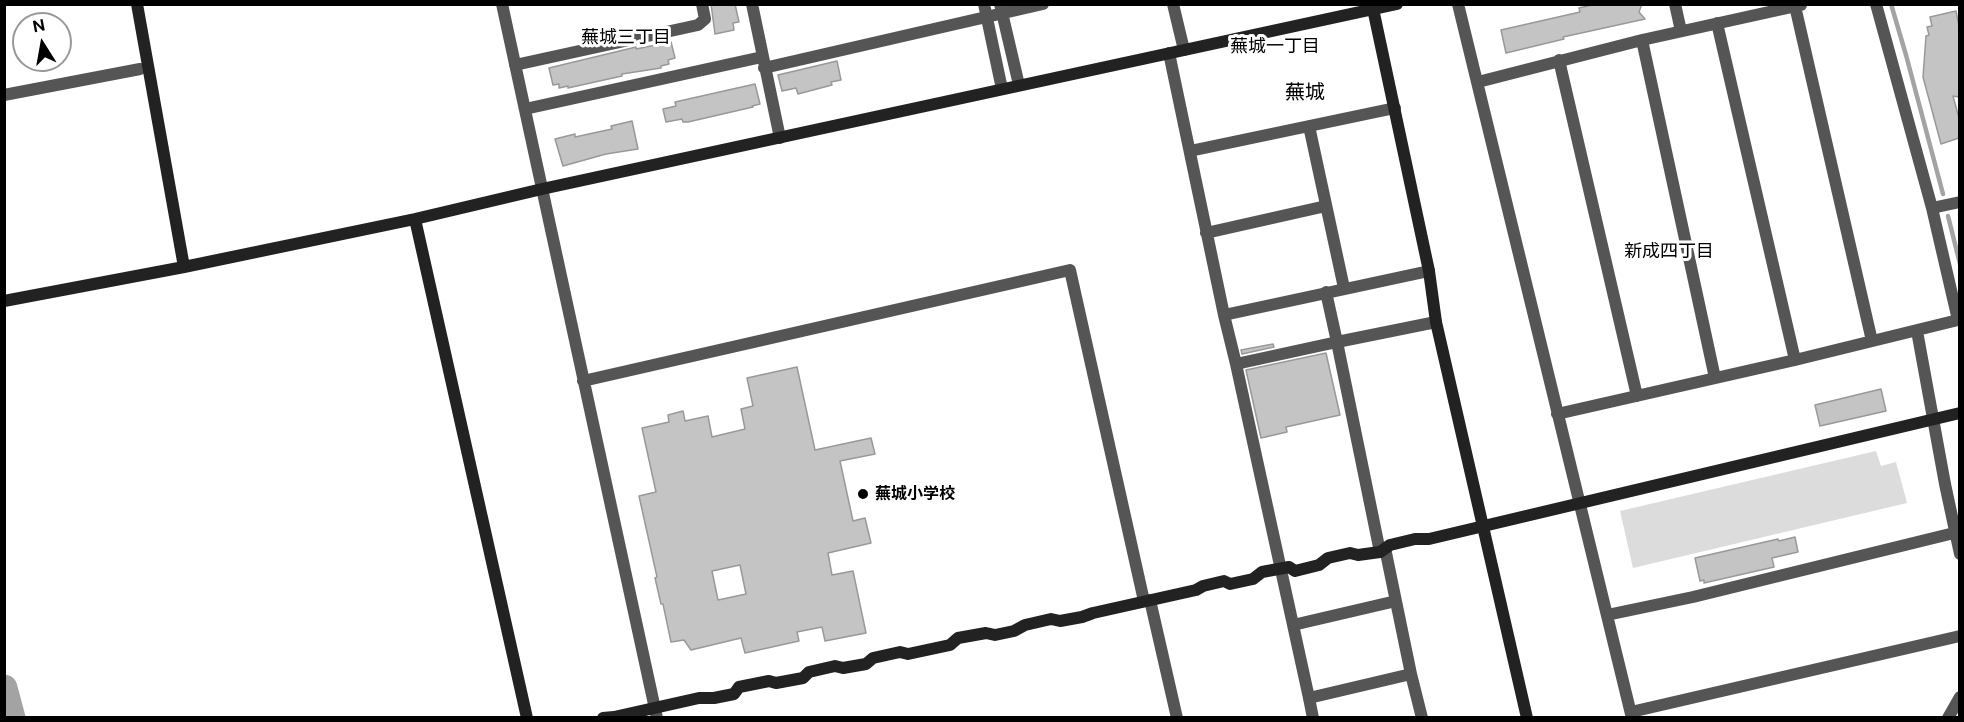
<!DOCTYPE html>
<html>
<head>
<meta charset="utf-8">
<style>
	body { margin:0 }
	#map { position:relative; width:1964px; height:722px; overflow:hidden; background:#fff; font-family:"Public Sans",sans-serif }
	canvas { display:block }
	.frame { position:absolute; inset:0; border:6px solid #000; pointer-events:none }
	.north { position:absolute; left:12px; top:12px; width:60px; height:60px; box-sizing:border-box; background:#fff; border:2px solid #999; border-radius:50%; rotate:349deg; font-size:16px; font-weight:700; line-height:24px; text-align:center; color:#000 }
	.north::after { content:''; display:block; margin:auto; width:21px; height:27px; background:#000; clip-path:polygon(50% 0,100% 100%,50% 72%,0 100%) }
</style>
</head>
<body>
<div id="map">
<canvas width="1964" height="722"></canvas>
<div class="frame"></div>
<div class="north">N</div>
</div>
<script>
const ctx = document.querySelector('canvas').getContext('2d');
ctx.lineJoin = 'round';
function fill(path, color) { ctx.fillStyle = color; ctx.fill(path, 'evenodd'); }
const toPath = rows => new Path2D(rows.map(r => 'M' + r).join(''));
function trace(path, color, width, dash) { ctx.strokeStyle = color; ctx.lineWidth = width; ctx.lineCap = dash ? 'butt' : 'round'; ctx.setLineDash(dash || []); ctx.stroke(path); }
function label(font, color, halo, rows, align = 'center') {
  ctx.font = font + ' "Public Sans","Noto Sans JP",sans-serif'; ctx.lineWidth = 6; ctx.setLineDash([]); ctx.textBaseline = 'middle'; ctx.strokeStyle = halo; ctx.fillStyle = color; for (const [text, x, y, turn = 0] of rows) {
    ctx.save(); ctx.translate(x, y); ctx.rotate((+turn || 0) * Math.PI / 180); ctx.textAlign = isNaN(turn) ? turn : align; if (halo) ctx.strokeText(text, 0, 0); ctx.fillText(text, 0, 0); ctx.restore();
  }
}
const green = toPath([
	[1876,451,1881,466,1896,462,1907,503,1633,568,1620,511]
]);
const stream = toPath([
	[1891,4,1906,55,1943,194],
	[1948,216,1960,264]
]);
const river = toPath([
	[4,688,12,718]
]);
const building = toPath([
	[711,4,735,4,739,22,733,23,734,30,715,34,711,4],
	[1596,4,1642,4,1639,12,1645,19,1563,37,1564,39,1506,53,1501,30,1580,12,1579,8,1596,4],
	[1956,11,1959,26,1959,97,1953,96,1959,118,1959,138,1941,144,1923,77,1926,36,1929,35,1927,27,1932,26,1930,17,1956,11],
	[671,42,675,58,668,60,669,64,661,66,661,68,622,74,622,76,568,88,568,86,559,88,559,84,553,85,549,68,636,47,636,49,671,42],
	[837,61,841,80,831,82,832,85,798,94,796,88,782,91,778,75,837,61],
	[755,84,760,104,752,106,753,107,688,122,683,122,682,119,666,122,663,109,676,106,675,102,755,84],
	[632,121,638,149,606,154,563,166,555,139,575,134,575,137,612,129,611,126,632,121],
	[1273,344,1274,347,1242,354,1241,350,1273,344],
	[1326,353,1340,415,1286,427,1287,432,1261,438,1246,370,1326,353],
	[797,367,815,450,871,438,875,454,840,461,853,521,865,518,871,543,828,553,832,575,853,571,866,633,825,641,822,627,797,632,799,641,745,653,741,638,691,650,684,640,671,642,663,604,661,604,655,578,657,577,639,496,656,492,642,428,669,422,668,415,683,411,685,421,708,416,712,437,745,429,741,409,753,406,747,378,797,367],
	[740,565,746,594,718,600,712,571,740,565],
	[1881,389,1886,411,1820,426,1815,405,1881,389],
	[1795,537,1798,552,1772,558,1774,567,1704,583,1704,580,1700,581,1695,558,1778,539,1779,541,1795,537]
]);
const street = toPath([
	[502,4,657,718],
	[752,4,780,138],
	[984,4,1002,89],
	[1000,4,1019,85],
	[1173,4,1184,50],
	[1458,4,1632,718],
	[1675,4,1681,31],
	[1795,6,1872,341],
	[1717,23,1795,360],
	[1642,40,1715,378],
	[1169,53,1224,315,1429,271],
	[1559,60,1637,396],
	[515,65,698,25,705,19,702,4],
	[764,68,1043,4],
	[1478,82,1642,40,1801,5],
	[4,95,140,69],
	[525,109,762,57],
	[1309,126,1344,288],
	[1190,151,1395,108],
	[1932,208,1960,202],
	[1206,233,1326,206],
	[1326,292,1337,342,1436,322],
	[1224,315,1236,364],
	[1917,331,1945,484,1960,554],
	[583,381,1070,270,1144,601],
	[1557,414,1795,360,1958,320,1932,208,1876,4],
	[1380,552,1337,342,1236,364,1309,698,1411,674,1385,548],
	[1150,600,1177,718],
	[1607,615,1693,597,1954,533],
	[1293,625,1396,601],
	[1411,674,1422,718],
	[1309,698,1313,718],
	[1631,712,1960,636],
	[1948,718,1960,697]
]);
const secondary = toPath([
	[137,4,184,267],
	[1372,4,1429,271,1436,322,1527,718],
	[415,219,527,718],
	[4,301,184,267,415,219,542,189,1397,4],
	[603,718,614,717,699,698,714,698,734,694,739,687,769,681,776,683,803,678,809,672,835,666,843,668,866,664,873,658,900,652,908,654,950,645,958,638,986,633,995,635,1014,631,1025,625,1051,619,1060,621,1082,617,1093,613,1196,590,1203,586,1224,581,1230,584,1253,579,1262,572,1289,567,1295,571,1319,565,1328,558,1350,553,1358,555,1380,552,1390,545,1415,539,1429,539,1960,413]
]);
const markers = [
	[863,494,6,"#000"]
];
const poiNames = [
	["蕪城小学校",875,494]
];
const neighbourhoodNames = [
	["蕪城三丁目",626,37],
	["蕪城一丁目",1275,46],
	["新成四丁目",1669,251]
];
const quarterNames = [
	["蕪城",1305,93]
];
fill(green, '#dcdcdc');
trace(stream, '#a3a3a3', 4.5);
trace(river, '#a3a3a3', 27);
fill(building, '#c4c4c4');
trace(building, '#999', 1.5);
trace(street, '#555', 12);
trace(secondary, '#222', 12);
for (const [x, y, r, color] of markers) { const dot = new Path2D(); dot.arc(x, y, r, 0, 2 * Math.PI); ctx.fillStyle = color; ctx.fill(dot); trace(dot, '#fff', 2); }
label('bold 16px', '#000', '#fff', poiNames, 'left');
label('18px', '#000', '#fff', neighbourhoodNames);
label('20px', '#000', '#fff', quarterNames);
</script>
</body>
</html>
